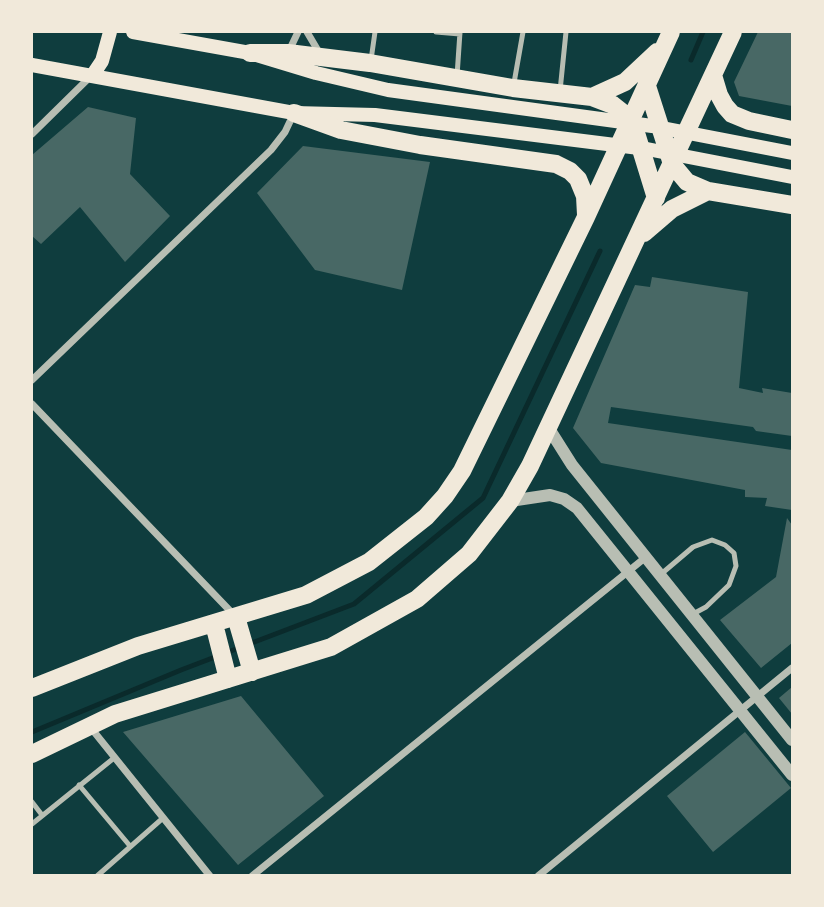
<!DOCTYPE html>
<html>
<head>
<meta charset="utf-8">
<style>
	body { margin:0 }
	#map { position:relative; width:824px; height:907px; overflow:hidden; background:#0f3d3e; font-family:"Fira Sans",sans-serif }
	canvas { display:block }
	.frame { position:absolute; inset:0; border:33px solid #f1e9da; pointer-events:none }
</style>
</head>
<body>
<div id="map">
<canvas width="824" height="907"></canvas>
<div class="frame"></div>
</div>
<script>
const ctx = document.querySelector('canvas').getContext('2d');
ctx.lineJoin = 'round';
const toPath = rows => new Path2D(rows.map(r => 'M' + r).join(''));
function trace(path, color, width, dash) { ctx.strokeStyle = color; ctx.lineWidth = width; ctx.lineCap = dash ? 'butt' : 'round'; ctx.setLineDash(dash || []); ctx.stroke(path); }
function fill(path, color) { ctx.fillStyle = color; ctx.fill(path, 'evenodd'); }
const stream = toPath([
	[691,60,703,32],
	[32,732,181,670,354,604,483,498,600,251]
]);
const building = toPath([
	[758,32,792,32,792,106,739,96,734,82],
	[88,107,136,118,130,174,170,216,125,262,80,207,41,244,32,236,32,155],
	[303,146,430,162,402,290,315,270,257,193],
	[652,277,748,292,739,388,763,393,762,388,792,393,792,436,756,431,753,427,611,407,608,423,792,450,792,510,765,506,767,498,745,497,745,490,601,463,573,428,635,285,650,287],
	[787,518,792,525,792,643,761,668,720,620,776,577],
	[792,687,792,714,779,698],
	[241,696,324,796,238,865,123,732],
	[745,732,791,788,713,852,667,796]
]);
const service = toPath([
	[436,32,460,34],
	[371,60,375,32],
	[457,76,460,32],
	[514,83,523,32],
	[560,91,566,32],
	[660,575,693,547,712,540,725,545,734,553,736,566,729,585,706,607,691,615],
	[79,785,130,846],
	[32,802,42,815],
	[32,824,114,758],
	[97,876,163,818]
]);
const minor = toPath([
	[307,32,320,54],
	[288,53,298,32],
	[32,134,91,76],
	[32,380,271,150,285,132,294,113],
	[32,404,234,615],
	[91,728,210,876],
	[252,876,646,557],
	[538,876,792,668]
]);
const tertiary = toPath([
	[548,427,572,465,792,740],
	[510,501,550,495,564,499,577,508,792,775]
]);
const secondary = toPath([
	[133,32,250,53,316,73,388,90,652,126,792,153],
	[32,65,294,113,375,115,647,149,792,177],
	[92,76,102,61,110,32]
]);
const primary = toPath([
	[250,53,288,53,370,63,513,88,592,97,613,105,632,120,656,198],
	[713,75,719,95,725,106,732,114,749,121,792,130],
	[647,86,672,164,687,182,708,191,792,205],
	[592,97,625,82,657,52],
	[294,113,341,130,420,145,556,164,570,171,578,179,585,196,586,215],
	[644,233,672,209,708,191],
	[236,617,252,672],
	[214,624,228,679],
	[32,688,138,646,306,595,369,562,426,517,445,496,462,471,586,217,671,32],
	[32,754,115,714,331,647,417,599,469,554,510,501,530,466,733,32]
]);
trace(stream, '#0a2a2b', 5);
fill(building, '#486865');
trace(service, '#b8beb3', 5);
trace(minor, '#b8beb3', 7);
trace(tertiary, '#b8beb3', 12);
trace(secondary, '#f1e9da', 14);
trace(primary, '#f1e9da', 18);
</script>
</body>
</html>
